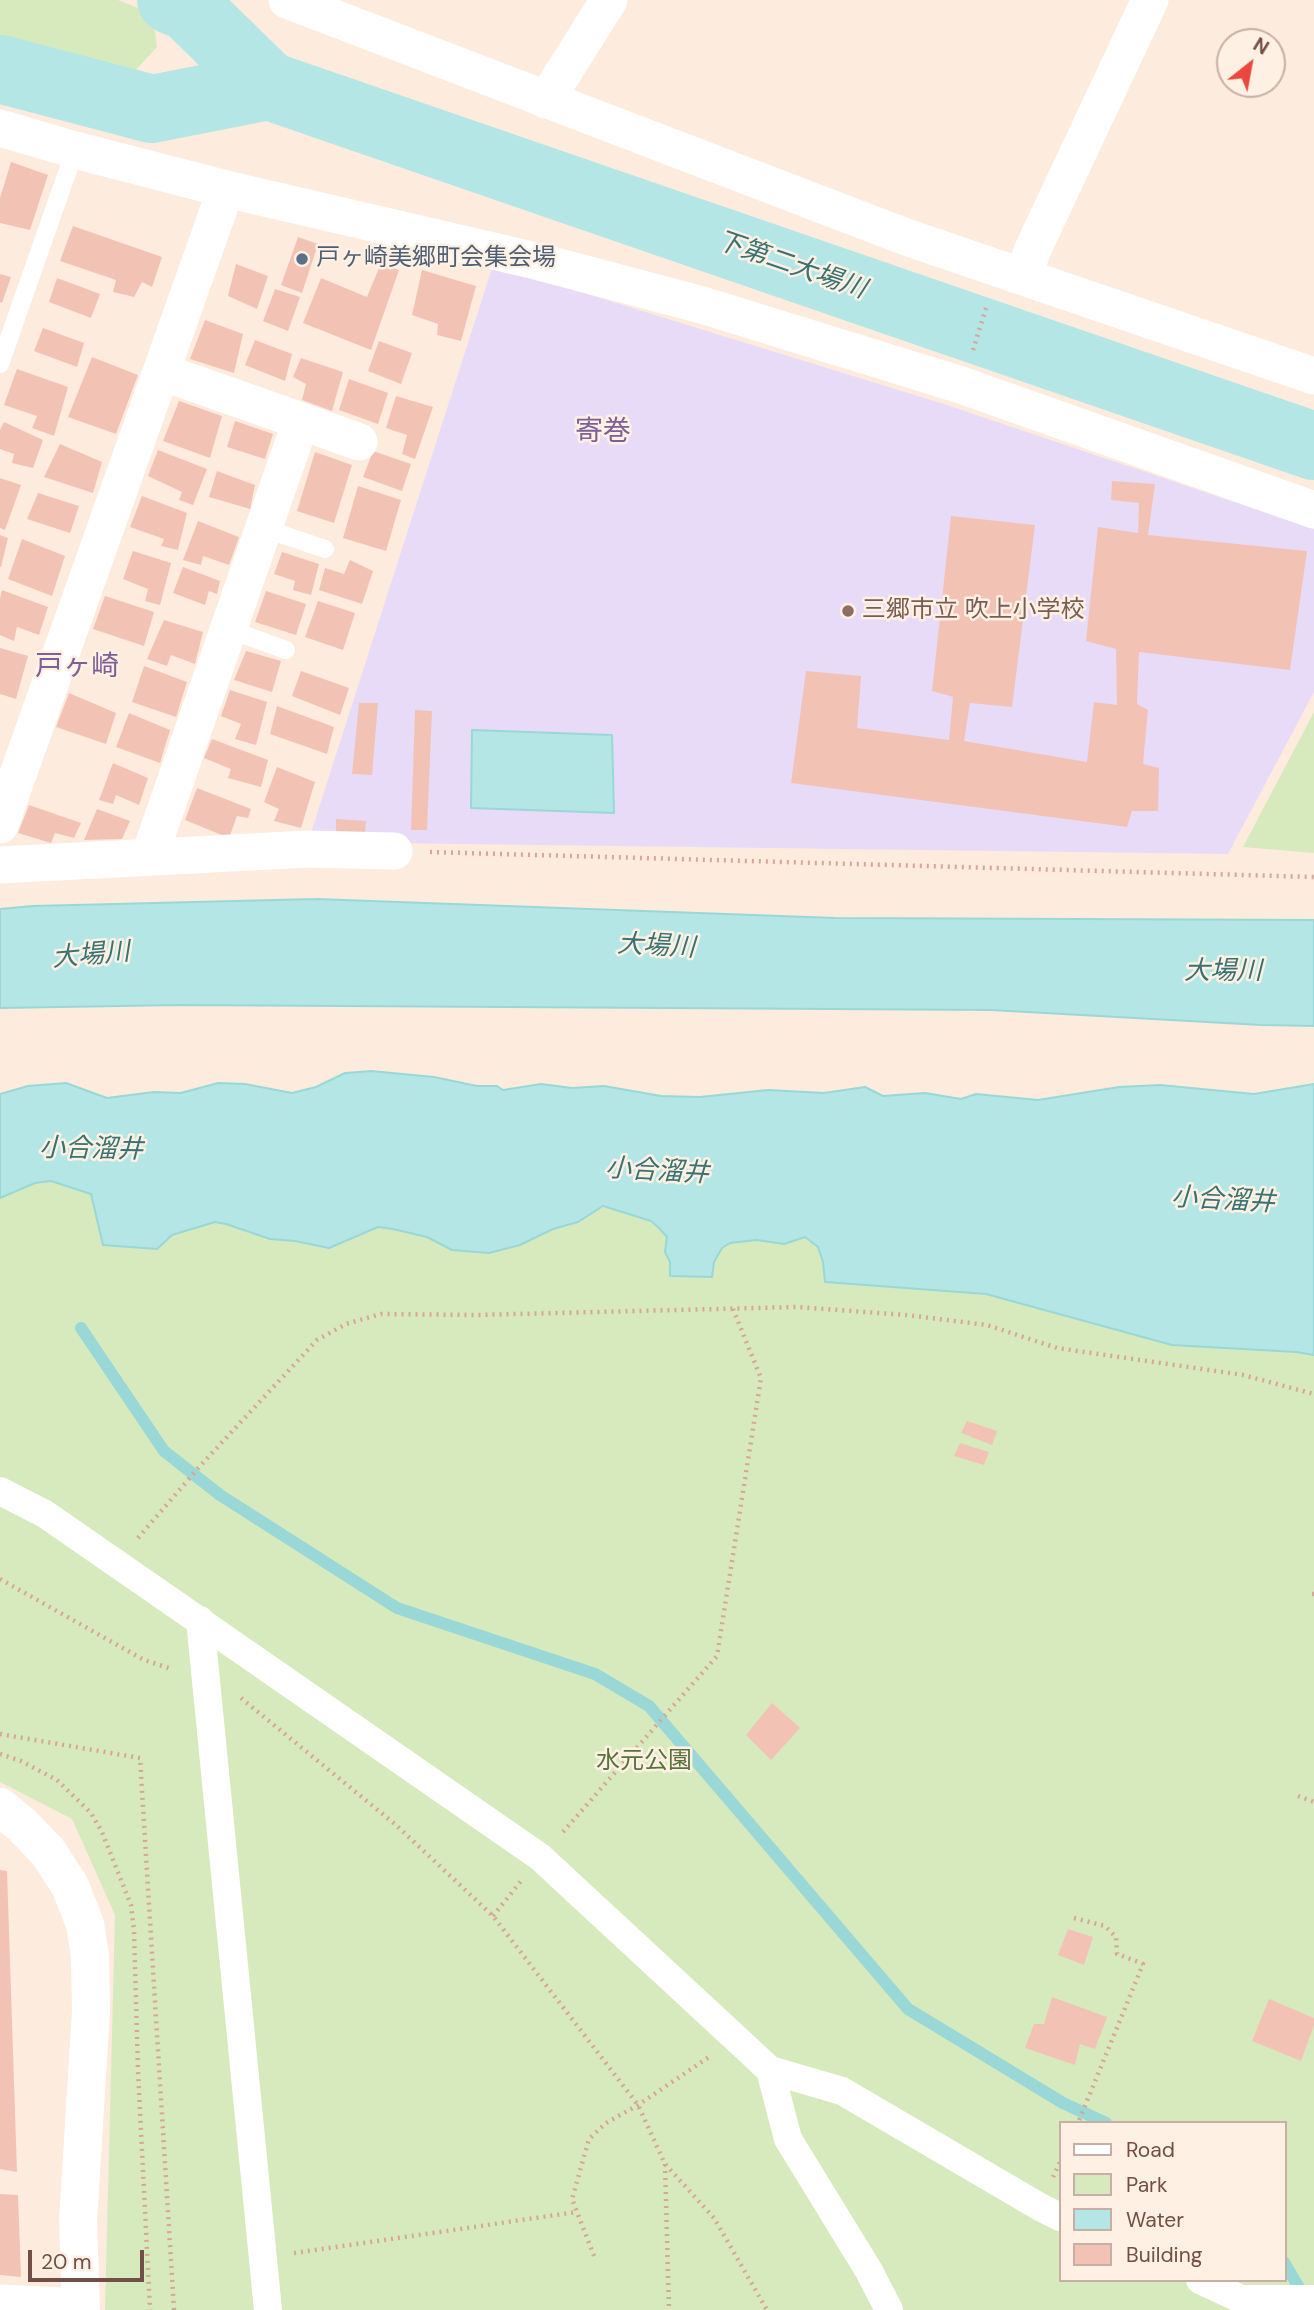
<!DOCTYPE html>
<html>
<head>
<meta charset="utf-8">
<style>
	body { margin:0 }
	#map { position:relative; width:1314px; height:2310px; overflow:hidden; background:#fdebde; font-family:"DM Sans",sans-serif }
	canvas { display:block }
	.legend { position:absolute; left:1059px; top:2121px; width:228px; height:161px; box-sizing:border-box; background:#fff0e4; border:2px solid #c7afa5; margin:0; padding:9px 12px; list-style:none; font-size:21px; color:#724e46 }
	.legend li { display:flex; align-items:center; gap:14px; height:35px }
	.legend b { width:35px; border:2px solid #c7afa5 }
	.north { position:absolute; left:1216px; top:28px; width:70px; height:70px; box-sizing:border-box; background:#fff0e4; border:2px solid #c7afa5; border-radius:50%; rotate:31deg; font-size:19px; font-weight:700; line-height:28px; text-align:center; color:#724e46 }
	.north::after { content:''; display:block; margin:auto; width:24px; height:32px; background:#ea473f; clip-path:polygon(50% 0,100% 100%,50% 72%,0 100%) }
	.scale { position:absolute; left:28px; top:2250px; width:116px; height:32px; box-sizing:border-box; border:4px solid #724e46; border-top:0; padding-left:9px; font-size:21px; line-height:24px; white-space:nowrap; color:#724e46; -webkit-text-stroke:5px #fff0e4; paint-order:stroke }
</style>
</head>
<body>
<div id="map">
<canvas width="1314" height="2310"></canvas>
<ul class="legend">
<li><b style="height:9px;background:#fff"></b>Road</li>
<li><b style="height:19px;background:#d7eabd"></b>Park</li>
<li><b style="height:19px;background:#b3e6e4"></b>Water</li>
<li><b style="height:19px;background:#f2c3b5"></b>Building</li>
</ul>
<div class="north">N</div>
<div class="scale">20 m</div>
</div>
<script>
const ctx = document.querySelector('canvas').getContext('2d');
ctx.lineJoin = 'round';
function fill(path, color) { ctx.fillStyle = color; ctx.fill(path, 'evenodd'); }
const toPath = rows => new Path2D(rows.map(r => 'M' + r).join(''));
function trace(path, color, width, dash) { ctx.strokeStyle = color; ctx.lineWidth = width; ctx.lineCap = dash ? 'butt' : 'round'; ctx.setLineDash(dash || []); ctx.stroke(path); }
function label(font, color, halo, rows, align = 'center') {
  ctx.font = font + ' "DM Sans","Noto Sans JP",sans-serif'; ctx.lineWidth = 5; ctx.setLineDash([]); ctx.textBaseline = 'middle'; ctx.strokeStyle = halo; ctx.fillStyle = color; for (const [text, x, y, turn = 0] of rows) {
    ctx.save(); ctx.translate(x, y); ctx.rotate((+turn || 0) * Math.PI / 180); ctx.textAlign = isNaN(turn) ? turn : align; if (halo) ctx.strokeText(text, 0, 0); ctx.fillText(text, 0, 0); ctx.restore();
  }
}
const education = toPath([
	[493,265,947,405,1314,529,1314,692,1228,854,308,842]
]);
const green = toPath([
	[0,0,118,0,153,14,157,47,131,75,0,43],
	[1314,712,1314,853,1243,847],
	[0,1168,315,1183,1314,1269,1314,2310,105,2310,115,1915,72,1819,0,1782],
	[1060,2123,1284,2123,1284,2280,1060,2280]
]);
const water = toPath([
	[472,730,612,735,614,813,471,808,472,730],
	[316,899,835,918,1314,920,1314,1026,1261,1025,991,1010,181,1005,0,1008,0,909,33,906,316,899],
	[371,1071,434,1077,477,1086,497,1086,503,1090,541,1084,572,1088,604,1086,661,1096,700,1097,768,1090,824,1093,865,1087,883,1096,925,1093,961,1099,976,1094,1038,1100,1119,1087,1160,1085,1254,1094,1314,1084,1314,1355,1296,1352,1172,1345,986,1294,825,1282,823,1262,818,1247,805,1237,784,1244,757,1240,730,1243,722,1248,714,1262,712,1277,670,1276,670,1262,665,1252,667,1237,659,1228,651,1221,603,1206,578,1222,553,1229,520,1245,489,1253,452,1250,427,1237,393,1229,378,1227,329,1248,295,1241,270,1239,226,1224,215,1222,172,1235,157,1249,103,1245,91,1194,51,1181,35,1183,0,1198,0,1094,28,1086,66,1083,107,1098,154,1092,181,1093,218,1083,245,1084,292,1093,316,1087,345,1073,371,1071]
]);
const stream = toPath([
	[81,1328,164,1451,220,1495,397,1608,595,1674,649,1706,908,2009,1063,2103,1106,2123],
	[1284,2262,1305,2298]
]);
const river = toPath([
	[171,0,188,7,269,86,1314,446],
	[0,69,152,109,269,86]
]);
const building = toPath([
	[11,162,48,175,30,230,0,223,0,198],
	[73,226,162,257,152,287,142,282,134,297,113,292,116,280,60,261],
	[298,237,318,244,302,293,281,285],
	[381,263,399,270,371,350,303,323,321,278,367,297],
	[236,264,268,276,257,309,228,296],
	[422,270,476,286,461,341,437,335,438,324,412,315],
	[0,274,11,277,2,303,0,302],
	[57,278,100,294,91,318,49,302],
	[275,289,300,297,288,331,263,321],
	[205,320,243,334,234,373,190,359],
	[43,328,84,343,77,367,34,351],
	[255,340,292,354,285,381,245,365],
	[379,341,412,353,401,384,368,371],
	[92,357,138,375,116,434,68,417],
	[301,358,343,372,332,411,302,400,306,384,293,377],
	[17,369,68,387,54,436,32,428,37,416,4,405],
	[349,379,388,393,378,424,339,410],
	[396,396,433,407,415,459,402,454,407,435,386,428],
	[179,401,222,416,210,458,163,441],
	[235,421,273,434,265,459,227,447],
	[4,422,43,440,33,468,12,463,14,454,0,449,0,430],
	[60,444,102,462,93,493,44,477],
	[158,450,207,469,193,505,179,500,182,492,148,476],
	[373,451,411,464,402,491,363,477],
	[315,452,352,465,334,523,297,511],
	[217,471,255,485,250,509,209,497],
	[0,478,21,485,5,530,0,528],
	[1112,481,1155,484,1148,535,1307,551,1290,670,1139,652,1137,704,1148,710,1143,764,1159,768,1158,811,1132,811,1127,827,791,783,806,671,861,676,857,728,949,740,953,697,932,691,951,516,1035,525,1012,707,970,703,964,741,1087,762,1094,702,1117,705,1116,649,1086,641,1098,527,1138,533,1139,503,1111,500],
	[358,486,401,500,386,551,343,538],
	[38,493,79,506,70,533,27,519],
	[142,496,187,513,178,550,161,546,164,539,130,527],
	[198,521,239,537,229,565,203,556,201,565,183,560],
	[0,535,8,538,1,567,0,567],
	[22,539,65,556,52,596,8,579],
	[133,551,171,563,160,605,145,601,148,589,123,579],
	[282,552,319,564,311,595,293,590,295,581,274,574],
	[350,560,373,571,362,604,319,590,325,568,344,574],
	[183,567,220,581,217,594,209,591,205,605,173,593],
	[2,590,48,607,39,635,17,627,14,641,0,635,0,598],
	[266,591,306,604,296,635,255,622],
	[105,596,154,612,144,646,93,629],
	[318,601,355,613,343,650,305,637],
	[164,620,203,632,195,664,171,655,167,666,147,659],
	[0,648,28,656,16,699,0,694],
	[246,651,281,661,272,692,234,680],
	[144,666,187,682,176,717,132,702],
	[301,671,349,688,340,715,292,696],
	[230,690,267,702,256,745,235,739,241,724,221,716],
	[69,693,116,713,106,744,56,727],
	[359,703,378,703,372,775,352,774],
	[277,706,334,727,327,754,270,734],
	[415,710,432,711,427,830,411,830],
	[129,713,170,730,160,763,116,747],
	[212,739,268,760,261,787,228,778,231,769,204,758],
	[113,763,148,778,139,805,116,795,113,804,99,800],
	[277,767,315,782,301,828,274,821,279,809,264,802],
	[197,788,251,809,248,818,237,816,229,838,185,820],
	[29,805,81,823,74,838,55,833,51,843,18,833],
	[97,809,130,821,122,839,84,840],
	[336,819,366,821,365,834,336,836],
	[967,1421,997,1431,992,1445,961,1433],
	[960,1443,989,1452,984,1465,954,1456],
	[772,1703,800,1728,771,1760,746,1735],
	[0,1870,7,1871,17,2172,0,2169],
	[1068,1929,1093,1937,1084,1965,1058,1955],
	[1052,1997,1107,2017,1095,2049,1080,2044,1075,2065,1025,2048,1034,2024,1044,2024],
	[1269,1999,1314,2018,1314,2025,1301,2061,1252,2041],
	[0,2194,18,2195,21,2277,0,2275]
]);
const path = toPath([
	[973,350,987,305],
	[430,852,1314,877],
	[138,1538,200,1466,317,1340,346,1324,381,1314,477,1315,797,1307,906,1315,987,1325,1057,1348,1243,1375,1314,1394],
	[0,1579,144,1660,172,1669],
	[1312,1594,1314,1594],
	[241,1698,396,1825,493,1916,638,2105,665,2164,714,2218,767,2310],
	[0,1734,140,1758,174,2310],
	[0,1754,21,1761,57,1780,91,1813,102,1832,131,1905,134,1930,138,2071,150,2310],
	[1298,1796,1314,1802],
	[563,1832,717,1656,761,1378,733,1309],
	[493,1916,521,1881],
	[1074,1918,1105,1926,1116,1937,1117,1954,1143,1964,1078,2123],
	[665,2164,669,2310],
	[1053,2177,1060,2162],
	[294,2253,577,2212],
	[594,2256,572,2199,589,2139,606,2123,638,2105,709,2057]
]);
const service = toPath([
	[0,364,75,150],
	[263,528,325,549],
	[228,629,286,650]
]);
const pedestrian = toPath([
	[0,1491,45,1514,540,1857,770,2070,842,2091,1040,2207,1060,2217],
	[200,1620,268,2310],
	[770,2070,788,2139,869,2271,889,2310],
	[1200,2280,1241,2299,1314,2299]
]);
const minor = toPath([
	[287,0,906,237,1314,376],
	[546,100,609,0],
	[0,128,75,150,226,189,536,261,702,305,961,385,1314,510],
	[1024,276,1032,251,1150,0],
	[301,421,359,442],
	[0,825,226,189],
	[149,857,301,421,162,372],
	[0,865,308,849,394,851],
	[0,2303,81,2307]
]);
const tertiary = toPath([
	[0,1807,23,1826,48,1852,70,1886,85,1924,90,1956,91,2011,78,2221,81,2310]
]);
const markers = [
	[302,259,7,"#5c6f8a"],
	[848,611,7,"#8d6e63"]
];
const serviceNames = [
	["戸ヶ崎美郷町会集会場",316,259]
];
const educationNames = [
	["三郷市立 吹上小学校",862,611]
];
const parkNames = [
	["水元公園",644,1762]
];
const waterNames = [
	["下第二大場川",791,266,19],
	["大場川",656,947,3],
	["大場川",91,956,-5],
	["大場川",1223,972],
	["小合溜井",91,1150,1],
	["小合溜井",657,1172,3],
	["小合溜井",1223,1201,3]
];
const quarterNames = [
	["寄巻",603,433],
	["戸ヶ崎",77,668]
];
fill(education, '#e8dbf8');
fill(green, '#d7eabd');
fill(water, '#b3e6e4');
trace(water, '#99d8d6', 2);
trace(stream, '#99d8d6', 12);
trace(river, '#b3e6e4', 68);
fill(building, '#f2c3b5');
trace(path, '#d7a699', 4.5, [2, 5]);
trace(service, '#fff', 18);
trace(pedestrian, '#fff', 28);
trace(minor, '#fff', 37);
trace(tertiary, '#fff', 38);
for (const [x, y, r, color] of markers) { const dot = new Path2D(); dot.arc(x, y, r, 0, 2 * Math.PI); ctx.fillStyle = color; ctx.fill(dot); trace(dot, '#fff0e4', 2.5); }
label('24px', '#4e5e75', '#fff0e4', serviceNames, 'left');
label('24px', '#785e54', '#fff0e4', educationNames, 'left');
label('24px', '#56733c', '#fff0e4', parkNames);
label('italic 26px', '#387272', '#fff0e4', waterNames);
label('28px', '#7b6196', '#fff0e4', quarterNames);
</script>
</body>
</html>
